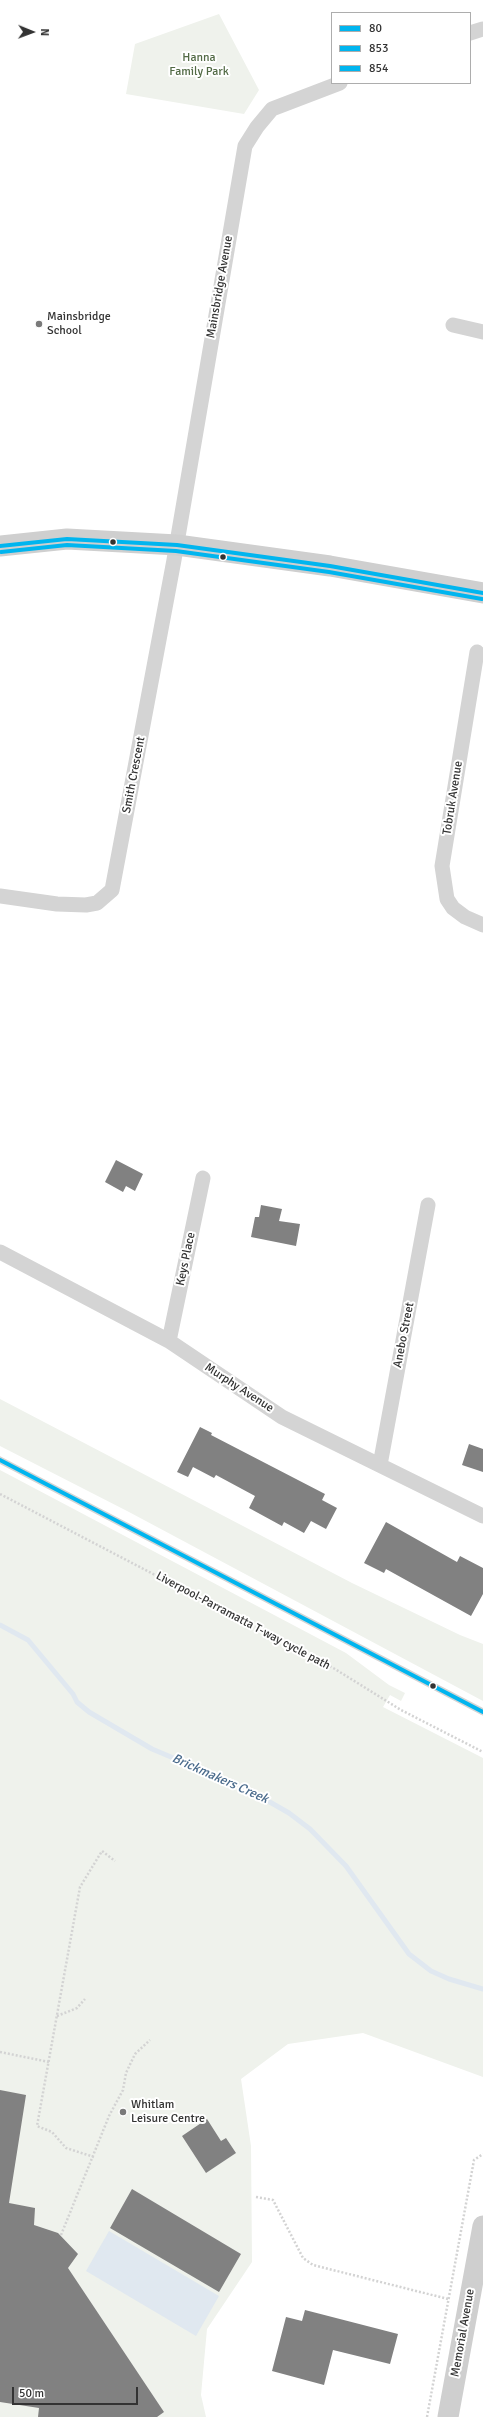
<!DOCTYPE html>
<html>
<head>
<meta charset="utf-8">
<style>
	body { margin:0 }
	#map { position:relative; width:483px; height:2417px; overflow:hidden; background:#fff; font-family:Signika,sans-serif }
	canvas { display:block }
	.legend { position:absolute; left:331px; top:12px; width:140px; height:72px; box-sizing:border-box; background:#fff; border:1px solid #adadad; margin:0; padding:5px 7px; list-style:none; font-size:12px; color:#333 }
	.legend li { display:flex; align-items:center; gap:8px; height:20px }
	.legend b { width:20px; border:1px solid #adadad }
	.north { position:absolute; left:12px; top:12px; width:40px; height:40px; -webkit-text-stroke:3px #fff; paint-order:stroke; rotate:91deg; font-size:11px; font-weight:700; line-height:16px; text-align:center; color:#333 }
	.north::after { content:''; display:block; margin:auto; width:14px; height:18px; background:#333; clip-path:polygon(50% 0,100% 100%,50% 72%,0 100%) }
	.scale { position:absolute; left:12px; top:2387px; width:126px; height:18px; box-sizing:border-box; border:2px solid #333; border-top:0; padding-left:5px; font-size:12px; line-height:14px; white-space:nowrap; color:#333; -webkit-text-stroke:3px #fff; paint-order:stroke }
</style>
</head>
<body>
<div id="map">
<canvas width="483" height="2417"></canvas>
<ul class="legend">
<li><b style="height:5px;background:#00b5ef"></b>80</li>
<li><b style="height:5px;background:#00b5ef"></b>853</li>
<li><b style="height:5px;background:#00b5ef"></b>854</li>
</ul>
<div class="north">N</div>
<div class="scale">50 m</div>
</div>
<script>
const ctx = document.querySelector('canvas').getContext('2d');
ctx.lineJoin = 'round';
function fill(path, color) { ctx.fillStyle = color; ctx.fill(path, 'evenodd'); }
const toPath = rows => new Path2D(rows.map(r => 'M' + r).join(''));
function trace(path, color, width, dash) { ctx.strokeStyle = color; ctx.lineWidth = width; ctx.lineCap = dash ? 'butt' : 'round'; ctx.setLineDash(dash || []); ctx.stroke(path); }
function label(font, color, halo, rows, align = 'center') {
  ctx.font = font + ' Signika,sans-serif'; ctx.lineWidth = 4; ctx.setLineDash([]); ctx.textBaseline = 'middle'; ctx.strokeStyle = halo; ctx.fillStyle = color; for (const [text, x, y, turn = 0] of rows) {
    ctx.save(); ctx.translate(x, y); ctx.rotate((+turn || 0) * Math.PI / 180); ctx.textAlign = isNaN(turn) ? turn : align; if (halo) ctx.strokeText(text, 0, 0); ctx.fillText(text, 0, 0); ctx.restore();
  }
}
const green = toPath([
	[219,14,259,90,244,114,126,94,135,44],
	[0,1399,352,1583,460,1635,483,1644,483,1701,129,1512,0,1446],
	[0,1470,346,1653,389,1685,405,1693,401,1701,390,1695,383,1707,483,1758,483,2077,363,2033,288,2044,241,2079,251,2146,252,2262,207,2329,201,2395,206,2417,0,2417]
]);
const water = toPath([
	[109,2231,219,2296,196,2336,86,2271]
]);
const stream = toPath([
	[0,1625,28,1640,73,1694,77,1702,89,1712,152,1749,247,1789,289,1813,310,1829,346,1866,409,1954,431,1971,449,1979,483,1989]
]);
const building = toPath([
	[116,1160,143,1174,135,1191,126,1186,123,1192,105,1182],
	[261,1205,282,1209,279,1221,300,1224,296,1246,251,1237,255,1217,259,1217],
	[200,1427,212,1433,211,1435,325,1494,322,1500,337,1508,326,1529,311,1521,304,1533,284,1522,282,1526,249,1508,255,1496,216,1475,214,1478,193,1467,188,1477,177,1472],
	[469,1444,483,1449,483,1472,462,1465],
	[386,1522,457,1562,460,1556,483,1568,483,1594,471,1616,386,1569,384,1573,364,1563],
	[0,2090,26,2095,9,2203,35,2208,34,2225,58,2233,78,2254,68,2268,164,2412,157,2417,38,2417,39,2408,0,2402],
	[207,2119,221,2141,226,2138,236,2153,206,2173,182,2136],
	[132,2189,241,2254,219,2292,110,2228],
	[305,2310,398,2334,390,2364,333,2350,324,2385,272,2371,286,2317,302,2321]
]);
const path = toPath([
	[0,1494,335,1669,401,1710,483,1752],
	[57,2016,77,2008,85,1999],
	[0,2052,49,2062],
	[94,2157,66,2148,52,2132,37,2126,80,1887,102,1851,115,1861],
	[256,2197,273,2200,303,2258,313,2265,448,2299],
	[61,2235,109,2116,123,2090,126,2073,135,2054,150,2040],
	[427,2417,474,2160,483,2154]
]);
const lane = toPath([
	[0,1460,483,1712]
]);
const street = toPath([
	[470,33,483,29],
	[453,325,483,332],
	[477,652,442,866,447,899,453,908,465,917,483,925],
	[0,896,57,904,86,905,97,903,112,890,174,560,245,146,257,127,272,109,340,83],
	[0,1252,169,1341,282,1417,483,1516],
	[169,1341,203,1178],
	[380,1465,428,1205]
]);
const secondary = toPath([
	[0,546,67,539,177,545,330,566,483,593],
	[448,2417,483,2226]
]);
const bus1 = toPath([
	[0,1460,483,1712]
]);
const bus2 = toPath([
	[0,546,67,539,177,545,330,566,483,593]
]);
const bus3 = toPath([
	[1,552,67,545,176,551,329,572,482,599]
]);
const markers = [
	[39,324,4,"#7a7a7a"],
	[113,542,3.5,"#333"],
	[223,557,3.5,"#333"],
	[433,1686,3.5,"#333"],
	[123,2112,4,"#7a7a7a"]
];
const parkNames = [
	["Hanna",199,58],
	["Family Park",199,72]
];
const streetNames = [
	["Mainsbridge Avenue",220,287,-80],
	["Smith Crescent",134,775,-79],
	["Tobruk Avenue",453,798,-81],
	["Keys Place",186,1259,-78],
	["Anebo Street",404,1335,-79],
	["Murphy Avenue",239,1388,33],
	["Liverpool-Parramatta T-way cycle path",243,1621,28],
	["Memorial Avenue",463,2333,-80]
];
const poiNames = [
	["Mainsbridge",47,317],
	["School",47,331],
	["Whitlam",131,2105],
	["Leisure Centre",131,2119]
];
const waterNames = [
	["Brickmakers Creek",220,1779,24]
];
fill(green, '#eff2ec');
fill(water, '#e0e8f0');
trace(stream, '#e0e8f0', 5);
fill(building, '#818181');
trace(path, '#d3d3d3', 2.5, [2, 2]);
trace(lane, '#d4d4d4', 7);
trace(street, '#d4d4d4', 15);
trace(secondary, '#cfcfcf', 21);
trace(bus1, '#00b5ef', 4);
trace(bus2, '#00b5ef', 4);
trace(bus3, '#00b5ef', 4);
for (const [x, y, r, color] of markers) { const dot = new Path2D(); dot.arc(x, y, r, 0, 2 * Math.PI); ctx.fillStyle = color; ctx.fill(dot); trace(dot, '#fff', 1.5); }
label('12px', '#526a45', '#fff', parkNames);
label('12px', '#333', '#fff', streetNames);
label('12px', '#333', '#fff', poiNames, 'left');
label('italic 13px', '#4a6b8c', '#fff', waterNames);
</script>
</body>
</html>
